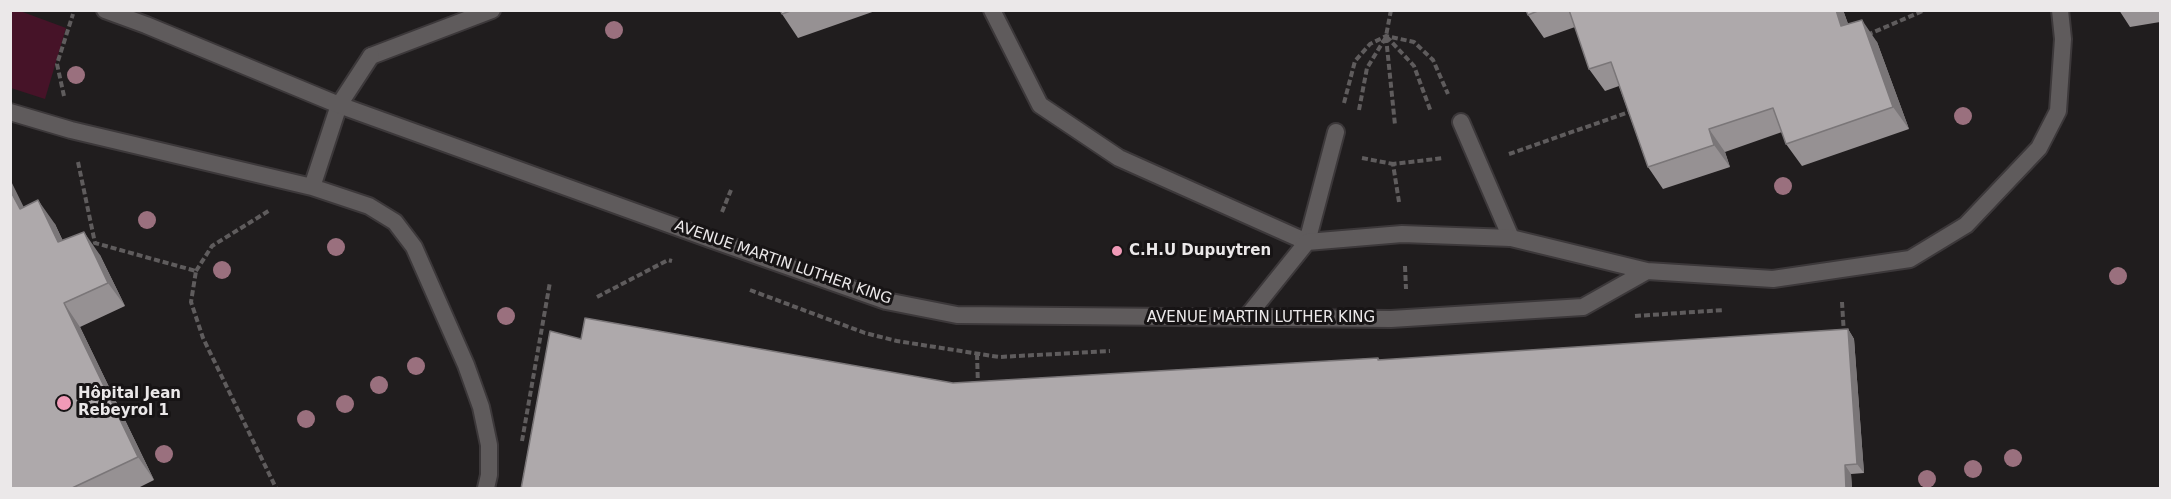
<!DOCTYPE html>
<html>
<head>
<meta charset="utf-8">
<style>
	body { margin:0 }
	#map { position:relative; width:2171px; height:499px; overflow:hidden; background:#201d1e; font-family:"DejaVu Sans",sans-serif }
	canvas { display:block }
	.frame { position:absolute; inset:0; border:12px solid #ebe8e9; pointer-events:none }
</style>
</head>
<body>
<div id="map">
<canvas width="2171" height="499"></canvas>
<div class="frame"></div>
</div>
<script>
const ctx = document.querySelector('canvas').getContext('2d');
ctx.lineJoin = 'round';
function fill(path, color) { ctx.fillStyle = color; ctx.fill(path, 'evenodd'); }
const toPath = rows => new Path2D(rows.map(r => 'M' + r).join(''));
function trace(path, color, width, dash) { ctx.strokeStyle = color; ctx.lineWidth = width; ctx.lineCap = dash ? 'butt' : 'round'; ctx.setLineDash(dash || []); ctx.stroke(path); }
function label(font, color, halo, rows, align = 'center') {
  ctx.font = font + ' "DejaVu Sans",sans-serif'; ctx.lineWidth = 6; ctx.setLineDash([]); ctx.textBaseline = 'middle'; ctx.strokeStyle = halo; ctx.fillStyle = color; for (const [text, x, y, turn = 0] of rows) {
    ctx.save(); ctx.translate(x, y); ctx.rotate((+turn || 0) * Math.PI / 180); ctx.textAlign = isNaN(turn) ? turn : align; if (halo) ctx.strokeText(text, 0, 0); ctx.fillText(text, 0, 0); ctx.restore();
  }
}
const green = toPath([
	[11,10,20,11,66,28,45,99,11,88]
]);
const path = toPath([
	[1391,10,1386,36,1414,66,1431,112],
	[1867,35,1925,10],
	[1386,37,1395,125],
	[64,96,57,64,73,14],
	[1344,103,1355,61,1370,44,1386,36,1414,42,1433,60,1448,94],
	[1359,110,1367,68,1386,37],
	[1509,154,1632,111],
	[1362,158,1393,164],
	[78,162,95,243,196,271,191,302,203,338,276,488],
	[1399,202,1393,164,1444,158],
	[722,212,731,190],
	[1405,266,1406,289],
	[196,271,212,246,270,210],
	[750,290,865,333,897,341,999,357,1110,351],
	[597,297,668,260,672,261],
	[1842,302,1844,335],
	[1635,316,1724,310],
	[977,354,978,386],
	[522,441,550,282]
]);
const service = toPath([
	[992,10,1040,105,1119,158,1307,242,1336,132],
	[371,56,492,10],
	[10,112,71,130,312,187,369,206,395,222,414,247,466,365,481,407,489,445,489,475,486,488],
	[1461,122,1511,238],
	[312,187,339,105]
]);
const minor = toPath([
	[105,10,146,25,339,105,710,239,886,301,957,315,1391,319,1583,307,1647,271],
	[339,105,371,56],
	[1246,318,1307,242,1402,234,1511,238,1647,271,1773,279,1910,259,1966,225,2039,148,2058,111,2063,39,2060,10]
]);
const trees = [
	[614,30],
	[76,75],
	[1963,116],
	[1783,186],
	[147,220],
	[336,247],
	[222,270],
	[2118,276],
	[506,316],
	[416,366],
	[379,385],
	[345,404],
	[306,419],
	[164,454],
	[2013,458],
	[1973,469],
	[1927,479]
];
const wall = toPath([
	[780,10,878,10,798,38,782,14],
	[1526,10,1843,10,1848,24,1877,42,1909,129,1802,166,1786,144,1782,132,1725,152,1730,167,1663,189,1648,167,1619,86,1605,91,1589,69,1575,27,1544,38,1528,15],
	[2119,10,2160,10,2160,22,2130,27],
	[24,207,55,224,63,241,100,255,125,306,80,327,154,480,136,489,10,489],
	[585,318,953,383,1378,358,1380,360,1848,329,1854,339,1864,473,1851,474,1852,489,521,489,550,331,581,339]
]);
const shadedWall = toPath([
	[1836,10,1843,10,1857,48,1841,26],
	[1862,20,1877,42,1909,129,1893,107],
	[1709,129,1725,152,1730,167,1714,145],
	[10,179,36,232,20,209,10,190],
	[38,200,55,224,74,266,58,242],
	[84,232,100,255,125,306,108,283],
	[64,303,80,327,154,480,138,457],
	[1848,329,1854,339,1864,473,1857,464],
	[1845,465,1851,474,1852,489,1846,489]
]);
const building = toPath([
	[780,10,793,10,782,14,780,10],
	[1526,10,1540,10,1528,15,1526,10],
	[1569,10,1836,10,1841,26,1862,20,1893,107,1786,144,1773,108,1709,129,1714,145,1648,167,1611,62,1589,69,1569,10],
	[10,190,20,209,38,200,58,242,84,232,108,283,64,303,138,457,70,489,10,489,10,190],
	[585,318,953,383,1378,358,1378,360,1848,329,1857,464,1845,465,1846,489,521,489,550,331,581,339,585,318]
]);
const markers = [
	[1117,251,6,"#f09ab7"],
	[64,403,8,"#f09ab7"]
];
const poiNames = [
	["C.H.U Dupuytren",1129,251],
	["Hôpital Jean",78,394],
	["Rebeyrol 1",78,411]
];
const streetNames = [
	["AVENUE MARTIN LUTHER KING",783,263,19],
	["AVENUE MARTIN LUTHER KING",1261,318]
];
fill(green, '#461328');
trace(service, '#3c383a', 20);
trace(minor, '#3c383a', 20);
trace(path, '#5f5c5d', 4, [6, 3]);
trace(service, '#5f5b5c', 16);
trace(minor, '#5f5b5c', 16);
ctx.fillStyle = '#9a707e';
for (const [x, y] of trees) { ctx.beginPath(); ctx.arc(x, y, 9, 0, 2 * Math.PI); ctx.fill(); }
fill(wall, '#969193');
fill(shadedWall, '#7a7678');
fill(building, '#aea9ab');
trace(building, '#7a7678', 1.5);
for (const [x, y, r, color] of markers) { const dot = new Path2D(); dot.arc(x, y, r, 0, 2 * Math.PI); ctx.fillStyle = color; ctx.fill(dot); trace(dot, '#171415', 2); }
label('bold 15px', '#ebe8e9', '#171415', poiNames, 'left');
label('15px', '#ebe8e9', '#171415', streetNames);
</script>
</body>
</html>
